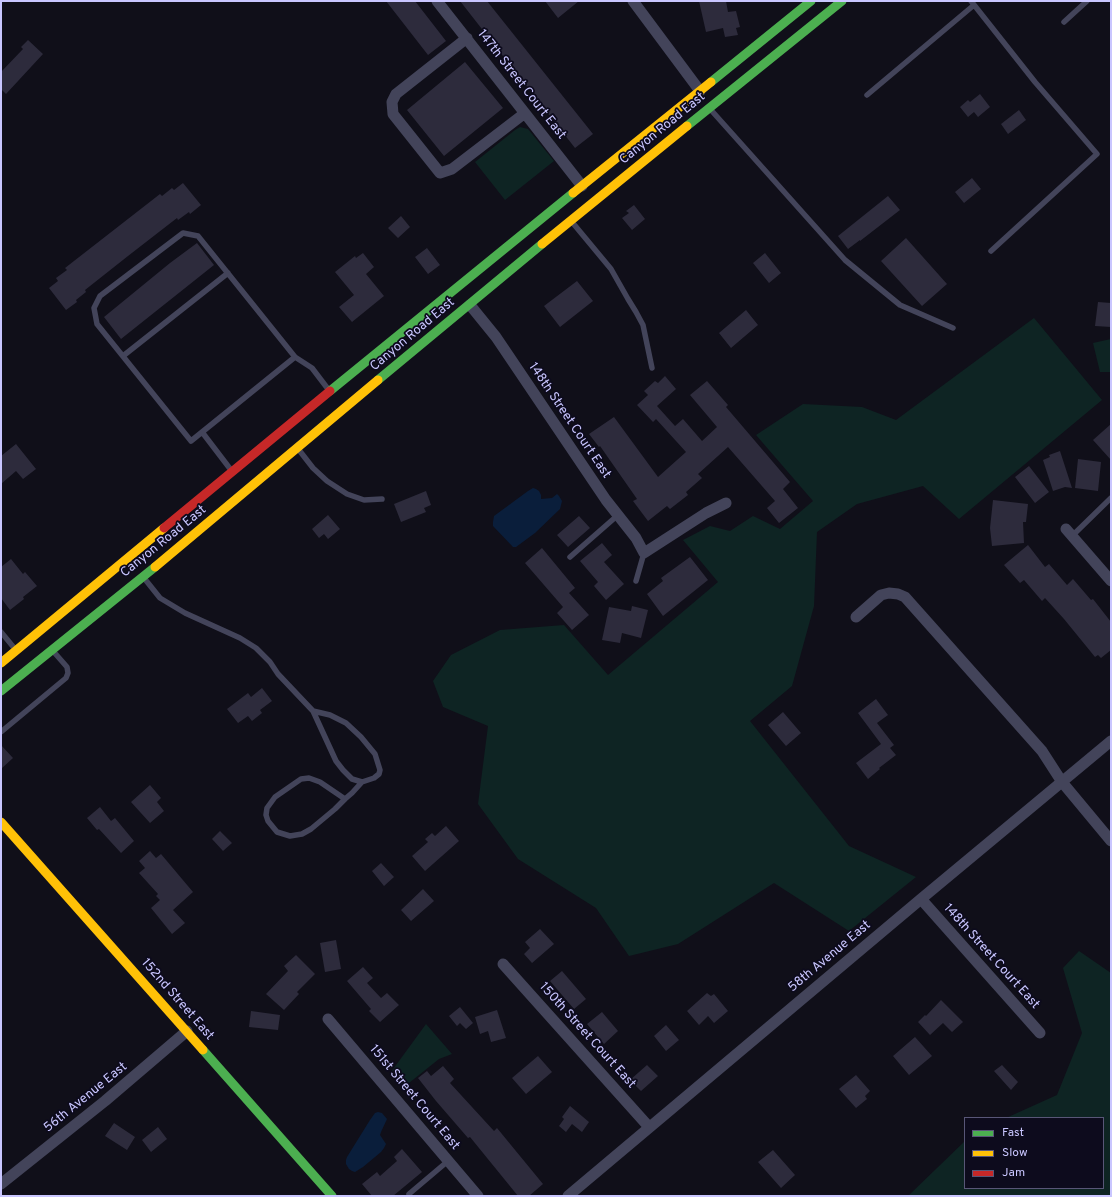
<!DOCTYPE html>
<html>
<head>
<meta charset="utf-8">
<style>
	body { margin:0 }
	#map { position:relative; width:1112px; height:1197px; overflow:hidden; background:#100f19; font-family:Overpass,sans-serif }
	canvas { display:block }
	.frame { position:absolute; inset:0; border:2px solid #c9c6ff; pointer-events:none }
	.legend { position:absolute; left:964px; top:1117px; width:140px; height:72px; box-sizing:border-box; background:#0d0b1d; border:1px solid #585677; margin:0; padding:5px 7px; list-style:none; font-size:12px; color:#c9c6ff }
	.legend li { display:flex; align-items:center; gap:8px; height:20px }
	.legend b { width:20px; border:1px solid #585677 }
</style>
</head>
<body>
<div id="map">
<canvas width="1112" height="1197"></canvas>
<div class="frame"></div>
<ul class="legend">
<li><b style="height:5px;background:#4caf50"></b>Fast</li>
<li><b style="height:5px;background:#ffc107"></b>Slow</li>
<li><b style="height:5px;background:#c62828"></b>Jam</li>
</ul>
</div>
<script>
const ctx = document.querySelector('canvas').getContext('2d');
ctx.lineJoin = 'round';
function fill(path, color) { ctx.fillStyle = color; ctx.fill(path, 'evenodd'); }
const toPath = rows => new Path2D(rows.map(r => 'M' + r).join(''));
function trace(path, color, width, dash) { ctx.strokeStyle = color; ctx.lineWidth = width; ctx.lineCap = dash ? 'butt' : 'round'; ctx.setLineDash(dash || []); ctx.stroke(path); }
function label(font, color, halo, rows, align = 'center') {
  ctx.font = font + ' Overpass,sans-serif'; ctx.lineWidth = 3.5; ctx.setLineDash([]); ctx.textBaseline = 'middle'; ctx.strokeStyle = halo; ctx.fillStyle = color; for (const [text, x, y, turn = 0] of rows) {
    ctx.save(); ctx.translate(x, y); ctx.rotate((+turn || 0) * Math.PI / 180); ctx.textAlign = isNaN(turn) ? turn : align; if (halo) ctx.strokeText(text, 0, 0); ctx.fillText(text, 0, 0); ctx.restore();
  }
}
const green = toPath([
	[520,127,528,129,554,161,505,200,475,162,515,130],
	[1034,318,1102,400,959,519,923,486,857,504,817,532,814,606,792,686,750,721,849,846,916,877,849,931,774,883,678,944,629,956,596,908,518,859,478,804,488,726,443,707,433,681,451,655,500,630,564,625,608,675,718,582,683,540,710,526,730,531,753,516,780,529,813,501,756,435,803,404,862,407,896,420],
	[1111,339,1111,372,1100,372,1093,343],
	[1079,951,1111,973,1111,1196,908,1196,965,1141,965,1188,1103,1188,1103,1118,1006,1118,1057,1095,1082,1033,1063,968],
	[426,1024,452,1054,439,1059,404,1087,391,1072]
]);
const water = toPath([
	[533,488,536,489,539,491,541,495,541,499,552,498,557,494,559,496,562,501,560,509,535,533,516,547,513,547,493,526,493,522,494,516,528,491],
	[378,1112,382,1113,387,1119,381,1132,380,1135,386,1144,384,1148,381,1152,363,1167,355,1172,352,1171,349,1169,346,1164,346,1160,347,1157,370,1120,375,1113]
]);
const building = toPath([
	[386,1,415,1,446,41,428,55],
	[460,1,487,1,593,134,575,148],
	[545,1,579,1,558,18],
	[699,1,726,1,728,12,736,11,740,27,736,28,738,35,725,37,723,28,706,32],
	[28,40,43,54,6,94,1,89,1,72,23,49,21,47],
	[465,62,503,108,444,156,407,110],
	[980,94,990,107,978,117,974,112,968,117,960,107,968,100,970,102],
	[1019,110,1026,120,1008,134,1001,124],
	[972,178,981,189,964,203,955,192],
	[183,183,201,205,190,214,189,212,178,220,177,218,128,256,85,290,86,292,76,300,77,302,66,310,49,288,58,281,56,278,67,270,65,268,160,194,162,196,172,188,174,190],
	[888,196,900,210,860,241,860,240,848,249,838,236],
	[634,205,645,219,632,230,622,218,629,213,626,211],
	[401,216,410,227,398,238,388,228],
	[906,238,947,284,922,306,881,261],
	[197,243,214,265,121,339,104,317,170,263],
	[427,248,440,265,428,274,415,257],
	[363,253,374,267,366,274,384,296,352,322,339,307,354,295,335,272,355,256,356,258],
	[765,253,781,273,769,283,753,263],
	[577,281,593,301,560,327,544,306],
	[1098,302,1111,303,1111,327,1095,326],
	[746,310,758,325,731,348,719,333],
	[665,376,676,389,657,406,675,426,683,419,702,441,717,427,690,395,707,381,728,405,726,407,790,482,783,489,798,508,779,523,767,508,775,501,728,447,698,474,702,478,686,492,688,495,670,509,667,506,648,521,633,501,637,499,600,446,599,447,589,434,614,417,658,477,686,452,656,419,653,422,637,405,648,395,644,391,655,381,658,383],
	[1111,424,1111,460,1093,440],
	[16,444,36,469,23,479,16,471,1,484,1,456],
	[1060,451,1072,488,1065,487,1053,491,1043,460,1050,457,1049,455],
	[1078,459,1101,462,1098,491,1075,488],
	[1029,466,1049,492,1035,503,1015,477],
	[426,491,431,505,424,508,426,512,401,522,394,504],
	[993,500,1028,504,1026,522,1023,522,1024,543,992,546,990,528],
	[328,515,340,529,328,539,324,534,319,538,312,529],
	[579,516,590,528,568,547,557,535],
	[602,543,612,555,604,562,624,584,606,600,594,586,598,582,580,561],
	[1028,545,1045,567,1049,564,1067,585,1073,579,1091,600,1093,599,1111,622,1111,650,1101,658,1098,655,1095,657,1064,619,1045,598,1042,601,1024,580,1020,583,1004,565],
	[542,548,575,588,569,593,589,615,572,630,557,613,563,607,525,563],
	[690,557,708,580,663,616,647,594,663,581,661,578],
	[11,559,23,574,25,572,37,586,23,597,24,599,10,610,1,598,1,567],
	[632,606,648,610,641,638,622,633,620,643,602,640,609,607,631,611],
	[262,688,272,701,260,710,262,713,252,721,248,716,238,723,227,709,248,693,251,697],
	[876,699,888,715,877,723,894,745,890,748,896,755,879,768,880,769,868,779,856,763,881,744,858,713],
	[783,712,801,733,786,746,768,725],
	[1,745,13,758,1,769],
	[150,785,161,798,157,802,164,811,150,823,131,802],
	[100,807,111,821,115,818,134,841,121,853,99,829,97,830,87,818],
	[446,826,459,841,425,871,412,856,428,842,425,839,432,833,435,836],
	[220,831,232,843,223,851,212,839],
	[150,851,156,858,161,854,193,892,173,910,185,923,172,934,151,908,160,900,156,896,158,894,139,873,145,868,139,861],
	[381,863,394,877,384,886,372,871],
	[423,889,434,901,411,921,401,910],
	[540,929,554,944,532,963,524,954,530,948,525,942],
	[336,940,341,969,325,972,320,943],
	[296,955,315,974,297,992,299,994,284,1010,266,994,288,971,284,966],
	[363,967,373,978,367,983,381,998,387,993,399,1005,380,1022,369,1011,371,1009,347,981],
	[562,971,586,999,574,1009,550,981],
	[707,993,711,996,714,994,728,1011,714,1023,708,1016,699,1025,687,1011],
	[941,1000,963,1022,952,1032,943,1023,930,1035,918,1022,925,1015,926,1016],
	[460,1007,473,1023,466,1029,460,1023,457,1026,449,1016],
	[497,1010,506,1038,491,1042,488,1031,480,1034,475,1017],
	[251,1011,280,1015,278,1030,249,1027],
	[602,1012,618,1031,604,1044,587,1024],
	[666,1025,679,1040,666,1051,654,1036],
	[915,1037,932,1056,909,1075,893,1056],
	[538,1056,552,1072,526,1094,512,1078],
	[647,1065,658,1076,641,1091,630,1080],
	[1002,1065,1018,1082,1011,1090,994,1071],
	[443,1066,454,1079,450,1083,494,1131,497,1128,543,1184,529,1196,518,1196,470,1137,468,1138,436,1101,418,1078,427,1071,431,1076],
	[856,1075,870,1091,865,1096,867,1099,856,1108,839,1089],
	[570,1106,589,1122,582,1132,572,1124,566,1132,559,1126,564,1119,562,1117],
	[114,1123,135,1137,127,1150,105,1136],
	[158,1127,167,1139,151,1152,142,1140],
	[402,1149,422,1172,393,1196,372,1196,362,1184,377,1172,380,1176,397,1161,394,1157],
	[773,1150,795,1175,781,1188,758,1162]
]);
const lane = toPath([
	[971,1,1035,82,1097,154,991,251],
	[1064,22,1087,1],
	[867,95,974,5],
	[711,110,845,260,900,305,953,328],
	[572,222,611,269,628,299,636,312,643,325,652,368],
	[123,356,228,273],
	[295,357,198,236,183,233,100,296,94,308,97,324,191,441,295,357,312,368,328,389],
	[202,432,231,470],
	[299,450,313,468,327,481,347,494,364,500,382,499],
	[1072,536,1111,498],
	[570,557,618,515],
	[144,578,160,598,185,613,240,638,256,648,270,662,278,674,313,711,336,761,343,770,352,779,362,782,374,778,379,774,380,770,375,754,361,737,346,723,330,715,313,711],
	[636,581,644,553],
	[1,632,15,649],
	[1,732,66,678,68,673,67,667,53,651],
	[345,799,320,782,309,778,301,779,275,797,267,808,266,815,268,821,277,832,290,836,302,834,311,829,335,809,345,799,352,793,362,782],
	[409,1194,448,1161]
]);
const street = toPath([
	[437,1,582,186],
	[633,1,700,91],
	[467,38,396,94,392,102,393,114,440,173,452,169,525,113],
	[470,305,496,337,606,500,636,538,644,553,706,513,726,503],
	[1066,529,1111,581],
	[856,617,881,595,889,593,898,594,905,597,1042,751,1062,782,1111,841],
	[921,899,1040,1033],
	[503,964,649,1127],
	[328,1019,478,1196],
	[1,1184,105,1101,187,1031],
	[568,1196,921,899,1111,741]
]);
const fast = toPath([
	[711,82,811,1],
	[687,126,842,1],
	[378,380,542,244],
	[330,391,573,193],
	[1,691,155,567],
	[203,1050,332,1196]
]);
const slow = toPath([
	[573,193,711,82],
	[542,244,687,126],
	[155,567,378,380],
	[1,663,164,528],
	[1,822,203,1050]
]);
const jam = toPath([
	[164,528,330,391]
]);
const streetNames = [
	["147th Street Court East",521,85,52],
	["Canyon Road East",663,129,-39],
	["Canyon Road East",413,335,-40],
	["148th Street Court East",569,421,56],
	["Canyon Road East",164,542,-39],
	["58th Avenue East",830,957,-40],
	["148th Street Court East",991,957,48],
	["152nd Street East",177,1000,49],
	["150th Street Court East",587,1036,48],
	["56th Avenue East",86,1098,-39],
	["151st Street Court East",414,1098,50]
];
fill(green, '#0e2423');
fill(water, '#0a1e3b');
fill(building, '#2d2b3c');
trace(lane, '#43445a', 5.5);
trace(street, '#43445a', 11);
trace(fast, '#4caf50', 9);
trace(slow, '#ffc107', 9);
trace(jam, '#c62828', 9);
label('13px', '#c9c6ff', '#0d0b1d', streetNames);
</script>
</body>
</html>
